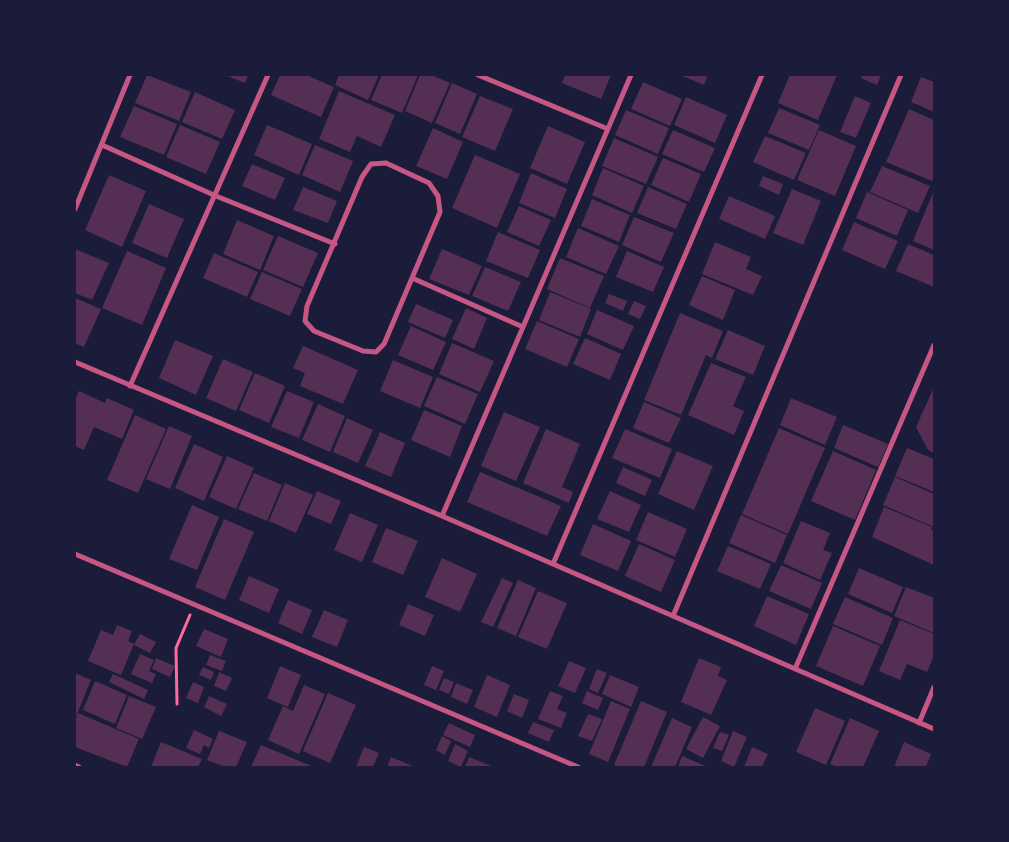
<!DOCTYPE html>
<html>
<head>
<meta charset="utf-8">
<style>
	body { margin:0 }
	#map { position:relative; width:1009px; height:842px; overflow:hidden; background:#1b1b3a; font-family:"PT Sans Narrow",sans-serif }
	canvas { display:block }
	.frame { position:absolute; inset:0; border:76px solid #1b1b3a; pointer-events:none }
</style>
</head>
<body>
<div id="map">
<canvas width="1009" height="842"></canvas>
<div class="frame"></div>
</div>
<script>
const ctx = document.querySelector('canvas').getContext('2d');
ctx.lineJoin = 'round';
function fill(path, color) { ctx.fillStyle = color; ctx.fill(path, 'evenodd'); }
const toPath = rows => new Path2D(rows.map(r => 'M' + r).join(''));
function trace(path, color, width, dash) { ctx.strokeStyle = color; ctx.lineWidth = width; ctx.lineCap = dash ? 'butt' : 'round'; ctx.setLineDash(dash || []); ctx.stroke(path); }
const building = toPath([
	[147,75,191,92,179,121,135,103],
	[225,75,248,75,245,83],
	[280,75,306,75,334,87,321,117,271,95],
	[339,75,379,75,368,100,335,85],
	[382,75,418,75,402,113,371,100],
	[420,75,431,75,450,83,432,123,405,111],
	[565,75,611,75,601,99,562,83],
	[680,75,708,75,704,85],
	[790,75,837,75,818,120,778,103],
	[862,75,881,75,877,85,861,78],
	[921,77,934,82,934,112,911,102],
	[643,82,682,99,670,126,631,109],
	[452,83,477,94,460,134,435,123],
	[339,91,395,115,381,147,357,136,350,152,319,139],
	[195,92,235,110,222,139,182,122],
	[480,96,513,109,495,151,462,137],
	[855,96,871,103,856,138,840,132],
	[686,97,727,115,715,143,674,125],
	[134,106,177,124,164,155,120,137],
	[779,108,820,125,809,150,768,133],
	[909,109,934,120,934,177,932,181,886,162],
	[626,110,669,128,658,154,615,135],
	[180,125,220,142,206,174,166,157],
	[267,125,312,144,299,175,254,155],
	[548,126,585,142,567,184,530,168],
	[433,128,463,142,447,179,416,166],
	[673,130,715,148,704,172,662,154],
	[819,130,856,146,835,196,797,180],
	[765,136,806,153,794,180,753,162],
	[614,138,658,157,646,184,602,166],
	[315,145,353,161,340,192,302,175],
	[475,155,520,174,497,228,452,208],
	[663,158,701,174,689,202,651,185],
	[252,164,285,178,275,200,242,186],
	[882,166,930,186,918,213,870,192],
	[603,168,644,186,632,213,592,195],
	[531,173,567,189,555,218,519,203],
	[109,175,146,191,122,247,85,230],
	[763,176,783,184,779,195,759,186],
	[303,187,337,201,328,223,293,210],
	[648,187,687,204,676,229,637,213],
	[792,189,821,201,803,245,773,233],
	[934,190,934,250,913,241],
	[867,192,908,210,897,236,856,218],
	[729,196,775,216,765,239,719,219],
	[592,199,630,215,619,242,581,226],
	[149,204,184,219,167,258,132,243],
	[519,206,551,220,539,246,507,232],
	[634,217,674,233,661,262,622,245],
	[237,220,274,236,260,270,223,254],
	[854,222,898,241,885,269,842,250],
	[578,228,619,246,606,274,566,257],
	[498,232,540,250,528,278,486,261],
	[278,236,318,253,303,287,263,270],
	[715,242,751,257,746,269,762,276,753,295,702,274],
	[908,244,934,255,934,287,896,271],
	[75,249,109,263,92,300,75,293],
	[442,249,482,266,469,295,429,279],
	[127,251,166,268,142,325,102,308],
	[627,251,664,267,653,292,616,277],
	[214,253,258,272,247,297,203,278],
	[560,258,604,276,590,308,547,289],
	[485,267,521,282,508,311,472,296],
	[262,272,302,289,290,316,250,299],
	[702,276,735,290,723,320,689,305],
	[550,292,591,309,580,337,539,320],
	[609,294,627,301,623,311,605,303],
	[75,298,101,309,84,347,75,343],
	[634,301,646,306,640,319,628,314],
	[416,304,453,320,445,338,408,322],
	[466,308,487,318,474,349,452,339],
	[597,310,634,326,623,350,587,334],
	[680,313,723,331,712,358,706,355,681,415,644,400],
	[537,321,579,339,567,367,525,349],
	[411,326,446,342,433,370,398,355],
	[728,330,765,346,753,375,715,359],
	[585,338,621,354,610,380,573,364],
	[175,340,213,356,196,395,159,378],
	[452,343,494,361,480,392,439,374],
	[303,346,358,370,343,404,300,386,305,373,293,368],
	[223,359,253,372,236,411,206,398],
	[393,360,433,377,420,408,380,391],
	[711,363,746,377,733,406,744,411,734,435,688,415],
	[255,373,285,386,269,423,239,410],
	[437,377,478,394,465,424,424,406],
	[934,387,934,453,928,450,916,427],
	[79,391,105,403,107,398,134,410,122,439,94,427,84,450,75,446,75,400],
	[287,391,314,402,299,438,271,427],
	[791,398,837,417,825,445,780,425],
	[644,402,681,418,669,443,633,428],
	[318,404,345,416,330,452,302,440],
	[424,410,462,426,450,457,411,440],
	[504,412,540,427,516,481,481,466],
	[135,415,166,429,138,493,107,480],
	[347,418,373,430,358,463,333,452],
	[843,425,888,444,878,467,834,448],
	[169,426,192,436,170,489,146,479],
	[779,428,825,448,788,534,742,514],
	[546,429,580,444,562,487,573,492,569,503,523,483],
	[625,429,672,449,660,478,612,458],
	[380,432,405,443,391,477,365,466],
	[194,444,223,457,204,501,175,488],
	[907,448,934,459,934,492,895,476],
	[677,451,713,466,694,510,658,494],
	[833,451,876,470,855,520,811,501],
	[227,456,254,468,236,509,209,497],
	[623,467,652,480,645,496,616,483],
	[480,472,561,506,547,536,467,502],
	[254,473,282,485,267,521,238,509],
	[895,477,934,494,934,527,883,505],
	[285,483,313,495,296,533,269,521],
	[317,491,341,501,331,524,307,514],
	[610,491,641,505,629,532,597,519],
	[192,505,219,517,197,570,169,559],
	[884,507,932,527,931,529,934,531,934,565,872,537],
	[648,512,687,529,675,557,636,540],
	[350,513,378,525,362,562,334,550],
	[741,515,787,535,775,563,729,543],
	[224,519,254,532,225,600,195,587],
	[801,521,830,533,823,550,832,553,820,580,783,563],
	[593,524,631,541,618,571,580,555],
	[386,528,418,541,403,575,372,562],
	[639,544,675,560,661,592,625,576],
	[728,546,771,564,760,589,717,571],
	[442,558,477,574,460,612,425,597],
	[781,565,822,583,811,609,769,591],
	[859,568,903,587,892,613,848,594],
	[249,576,279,589,269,613,239,600],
	[502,578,513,583,493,627,481,622],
	[518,580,536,588,516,636,497,628],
	[906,587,934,598,934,633,894,616],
	[538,591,567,603,547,649,518,637],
	[767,596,809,614,796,645,754,626],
	[845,597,893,618,882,645,833,624],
	[288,600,312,610,302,634,278,623],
	[408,604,434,615,425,636,399,625],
	[324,610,348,620,337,647,312,637],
	[900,620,934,634,934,655,927,672,907,664,900,680,879,671],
	[117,625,132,631,128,641,134,644,121,675,88,661,101,630,113,635],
	[833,626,880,646,863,686,816,666],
	[204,629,228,639,221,657,196,646],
	[140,634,156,642,150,653,134,645],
	[140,654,154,660,149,671,156,674,152,683,131,674],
	[210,655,226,661,222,671,206,665],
	[156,658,175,666,170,677,152,669],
	[699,658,721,667,718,676,727,680,711,715,681,702],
	[569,661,586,668,575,693,558,686],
	[280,666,301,675,288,707,267,698],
	[432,666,444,671,436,690,424,685],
	[203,667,214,672,211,680,199,675],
	[597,669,607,673,598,693,589,689],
	[219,672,232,678,226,691,214,686],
	[75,673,91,680,75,719],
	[113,674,148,690,144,699,109,682],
	[487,675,510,685,497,717,474,707],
	[610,675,639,687,631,707,602,694],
	[444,678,454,682,449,694,439,690],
	[95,681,127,695,115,724,83,710],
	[193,682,204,687,198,703,186,698],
	[456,683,473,690,467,704,451,697],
	[304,685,325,694,299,754,268,740,283,706,293,711],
	[550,691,563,696,557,709,567,713,561,728,538,719],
	[587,691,603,698,598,710,582,703],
	[328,693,356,705,330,763,303,751],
	[514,694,529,700,522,718,507,711],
	[129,696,156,707,142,739,116,728],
	[209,696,227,704,221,716,204,707],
	[611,701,630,709,608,762,589,754],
	[641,701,667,712,644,767,618,767,614,765],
	[815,708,845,721,826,765,796,752],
	[78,713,139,739,127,767,75,747,75,721],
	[588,714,602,719,592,741,578,736],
	[703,717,720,726,703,758,686,749],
	[672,718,692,727,675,767,651,767],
	[850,718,879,731,863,767,837,767,830,764],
	[533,722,554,730,549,742,528,733],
	[449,723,475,735,470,747,443,735],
	[194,730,213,739,209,748,204,745,200,754,186,748],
	[219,731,247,742,236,767,225,767,207,760],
	[733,731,747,737,734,767,721,761],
	[720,732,729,735,722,751,713,748],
	[442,736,451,741,445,755,436,750],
	[161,742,202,759,198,767,151,767],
	[904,742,931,754,926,767,894,767],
	[455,744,468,751,461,767,448,761],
	[261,745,297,760,314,767,251,767],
	[364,747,379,753,373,767,356,767],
	[752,747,768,754,762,767,744,767],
	[682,756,708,767,678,767],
	[391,757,415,767,387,767],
	[469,757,494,767,465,767]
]);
const path = toPath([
	[177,704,176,648,190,615]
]);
const minor = toPath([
	[478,75,608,129],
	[102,145,216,196,335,244],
	[386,163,429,183,438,196,440,212,384,344,376,352,363,351,314,331,305,321,307,306,362,177,371,164,386,163],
	[75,209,130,75],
	[412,278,523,327],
	[75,362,442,516,934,729],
	[130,386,268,75],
	[442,516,631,75],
	[75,554,578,767],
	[553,564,762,75],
	[673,616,901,75],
	[795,669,934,345],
	[919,723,934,687],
	[75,765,79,767]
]);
fill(building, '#542f53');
trace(path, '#ff6b9d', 3);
trace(minor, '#c65784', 5);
</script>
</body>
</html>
